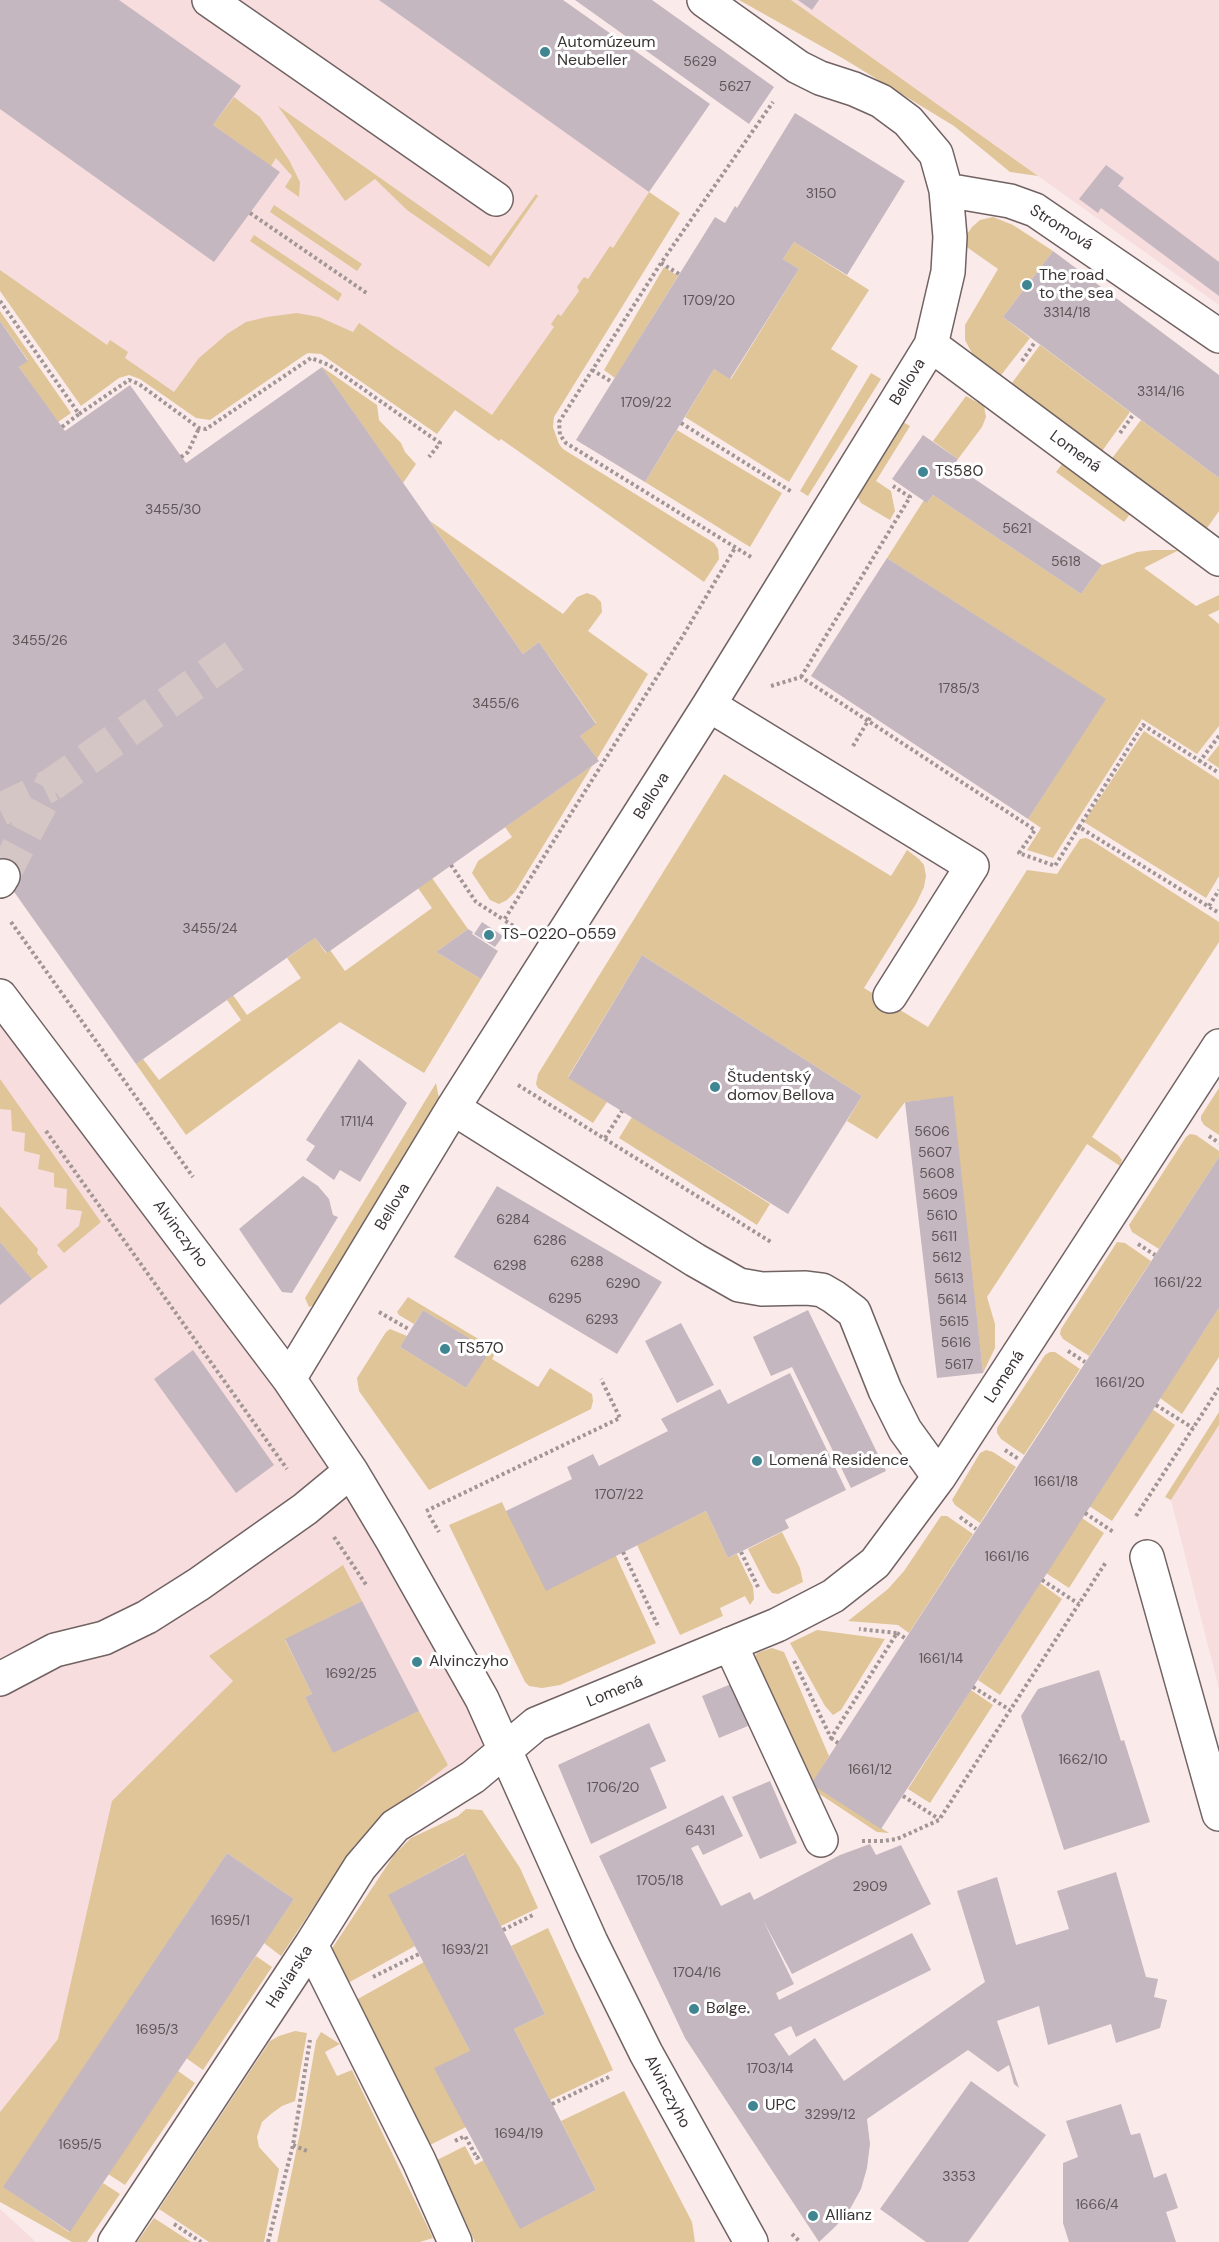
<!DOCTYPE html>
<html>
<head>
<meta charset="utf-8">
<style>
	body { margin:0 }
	canvas { display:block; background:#fbeaea }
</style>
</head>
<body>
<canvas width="1219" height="2242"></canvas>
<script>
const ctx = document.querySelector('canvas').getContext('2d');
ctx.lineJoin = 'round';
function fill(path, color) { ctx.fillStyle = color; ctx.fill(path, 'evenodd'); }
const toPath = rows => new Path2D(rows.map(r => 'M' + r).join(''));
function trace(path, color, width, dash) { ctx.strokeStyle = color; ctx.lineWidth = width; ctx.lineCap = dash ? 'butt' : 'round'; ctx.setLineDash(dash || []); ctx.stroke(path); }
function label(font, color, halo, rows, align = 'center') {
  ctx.font = font + ' "DM Sans",sans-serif'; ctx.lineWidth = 6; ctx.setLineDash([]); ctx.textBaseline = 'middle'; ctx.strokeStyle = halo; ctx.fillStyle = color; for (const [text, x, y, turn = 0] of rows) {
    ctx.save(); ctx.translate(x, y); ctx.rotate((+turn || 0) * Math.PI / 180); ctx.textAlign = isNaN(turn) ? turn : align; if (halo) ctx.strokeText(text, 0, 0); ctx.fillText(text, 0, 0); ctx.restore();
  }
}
const built = toPath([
	[0,0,563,0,710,104,649,192,495,431,329,335,181,402,0,277],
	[791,0,1219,0,1219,305,1038,176],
	[0,998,289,1377,505,1750,395,1826,260,1741,58,2039,0,2112],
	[1219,1425,1219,1689,1171,1500],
	[0,2209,36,2242,0,2242]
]);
const green = toPath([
	[739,0,791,0,1038,176,1010,172,954,126,844,59],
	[234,97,260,117,289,160,300,182,299,197,285,187,292,176,276,158,271,166,213,125],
	[278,106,491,256,536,194,538,196,489,267,407,210,375,179,345,201],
	[649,192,680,213,554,417,553,427,559,444,563,449,714,543,718,549,719,559,704,582,501,439,499,441,455,410,437,434,321,354,308,353,303,356,210,420,196,418,140,379,129,375,119,378,81,406,0,291,0,270,107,345,110,340,128,352,125,358,174,392,199,358,227,334,246,322,267,317,297,313,319,317,353,332,359,323,492,415,554,327,551,324,558,314,561,316,579,291,577,287,584,277,588,279,610,246,613,248],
	[274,205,362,264,357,271,270,212],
	[993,217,1013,225,1053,251,1003,317,1030,338,998,379,974,357,965,340,965,325,998,269,961,243,972,227,980,220],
	[254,235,342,294,338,301,250,241],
	[794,242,869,290,831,349,858,366,789,482,685,417,714,369,731,379,799,269,783,259],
	[664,267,678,276,615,378,604,370],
	[0,311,71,413,58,422,19,367,28,360,0,321],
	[1040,345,1130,412,1100,454,1009,387],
	[322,367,377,405,379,420,401,443,405,452,416,464,403,483],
	[871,373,881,379,808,496,800,491],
	[966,396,984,406,986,417,982,427,958,459,933,441],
	[1141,420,1219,478,1219,511,1205,531,1110,461],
	[903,422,910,426,876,481,891,491,895,511,890,520,861,503,857,496],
	[677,430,782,493,750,547,645,482],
	[1062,464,1130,514,1124,522,1056,472],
	[933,495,1081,594,1102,565,1137,552,1153,550,1179,550,1144,568,1196,606,1219,595,1219,610,1208,615,1219,624,1219,726,1197,754,1142,719,1053,858,1027,850,1041,828,1028,819,1105,699,887,558,924,500,928,502],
	[430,521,563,614,577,597,587,593,595,596,601,602,602,612,588,631,648,674,597,759,580,736,596,723,539,642,523,654],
	[1144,731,1219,780,1219,876,1206,898,1084,822],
	[1219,745,1219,768,1207,760],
	[592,766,515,892,507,900,499,904,490,900,472,873,478,861,512,837,505,827],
	[724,774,891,876,907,850,919,859,924,865,926,876,924,887,916,904,864,988,928,1027,1027,870,1057,874,1080,839,1086,838,1091,840,1219,922,1219,942,1092,1137,1118,1155,1122,1160,1120,1166,1087,1144,987,1297,995,1324,995,1348,983,1373,952,1097,905,1102,877,1139,847,1121,862,1096,642,955,568,1077,607,1102,593,1123,538,1088,536,1084,538,1074],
	[432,878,468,929,436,952,481,979,424,1073,340,1022,186,1135,136,1064,143,1059,159,1080,241,1020,227,1000,233,995,247,1015,301,978,287,958,315,938,326,953,330,950,345,971,432,908,418,888],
	[0,1079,101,1222,64,1253,57,1245,79,1226,82,1211,66,1209,67,1189,54,1187,54,1173,38,1169,40,1155,24,1151,25,1133,12,1131,11,1110,0,1109],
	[436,1083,439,1098,438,1103,320,1295,314,1305,309,1307,305,1298],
	[1219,1088,1219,1135,1204,1125,1201,1120,1201,1116],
	[632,1117,770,1204,757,1225,619,1138],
	[1190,1134,1196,1135,1219,1151,1219,1157,1159,1249,1132,1232,1129,1225,1186,1137],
	[0,1206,38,1249,37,1253,48,1267,32,1279,0,1242],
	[1117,1242,1125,1243,1151,1261,1089,1356,1063,1339,1060,1334,1061,1329],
	[408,1297,497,1350,492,1359,538,1387,550,1368,592,1394,593,1401,591,1409,429,1490,359,1391,357,1378,386,1332,390,1329,407,1336,400,1347,466,1388,489,1351,423,1310,414,1324,399,1315,397,1312],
	[1219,1308,1219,1357,1182,1414,1160,1398],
	[1050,1352,1055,1352,1080,1369,1024,1455,1001,1439,997,1433,997,1428,1045,1355],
	[1152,1409,1175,1425,1112,1521,1089,1506],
	[1219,1412,1219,1425,1171,1500,1165,1497],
	[986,1450,993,1452,1016,1467,980,1523,955,1505,952,1500,980,1453],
	[502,1502,506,1511,616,1556,656,1643,560,1685,542,1688,529,1686,525,1682,449,1525],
	[706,1511,728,1558,737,1554,753,1587,754,1599,750,1605,745,1596,720,1608,723,1616,680,1635,637,1545],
	[941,1516,947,1516,973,1534,909,1633,898,1625,848,1621,888,1589,904,1571],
	[1082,1518,1104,1533,1069,1588,1046,1573],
	[782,1532,800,1568,803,1582,778,1594,772,1593,768,1588,748,1549],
	[343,1565,362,1601,285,1640,312,1694,305,1697,333,1752,419,1711,448,1765,386,1814,354,1846,281,1956,264,1943,294,1899,227,1853,4,2187,69,2232,103,2183,120,2194,87,2242,72,2242,0,2202,0,2112,58,2039,112,1801,233,1681,209,1656],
	[1040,1583,1062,1599,1000,1695,978,1680],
	[817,1630,885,1639,841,1710,833,1715,825,1706,790,1643],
	[772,1648,784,1652,829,1756,812,1784,889,1833,877,1832,812,1789,753,1659,757,1653],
	[971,1690,993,1705,930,1803,908,1789],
	[466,1809,482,1810,520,1868,538,1908,501,1926,464,1854,389,1895,415,1946,348,1983,331,1950,394,1855,411,1838,458,1816],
	[548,1928,613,2070,550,2100,514,2029,545,2014,511,1946],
	[256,1956,272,1967,203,2070,186,2058],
	[424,1962,470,2051,466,2127,430,2145,356,2000],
	[295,2031,307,2033,295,2101,282,2106,271,2114,262,2122,257,2137,259,2147,279,2169,264,2242,209,2242,159,2209,270,2041,279,2036],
	[321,2032,340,2044,325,2052,337,2076,352,2070,433,2238,420,2242,277,2242,301,2128,316,2041],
	[178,2071,195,2083,125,2185,108,2174],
	[624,2091,692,2222,695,2242,475,2242,437,2160,465,2146,475,2165,484,2160,521,2228,596,2190,561,2121],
	[154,2218,191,2242,137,2242]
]);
const building = toPath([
	[0,0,119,0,241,86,213,125,280,172,214,262,0,109],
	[379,0,563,0,710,104,649,192],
	[575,0,652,0,774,87,749,124],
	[798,0,819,0,812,10],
	[795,113,905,181,847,275,794,242,783,259,799,269,730,379,714,369,645,482,576,440,715,217,725,223,735,206,737,208],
	[1106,165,1124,178,1118,186,1219,262,1219,296,1101,208,1098,213,1079,199],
	[1053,251,1219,375,1219,478,1003,317],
	[0,321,28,361,19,367,65,431,130,385,186,463,322,367,523,654,539,642,596,724,580,736,599,761,327,953,315,938,136,1064,0,872],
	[923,435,958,459,954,465,1102,565,1081,594,933,495,927,503,892,479],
	[887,558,1106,699,1028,819,811,676],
	[482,922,503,936,495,947,474,934],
	[468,929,473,932,472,934,498,951,481,979,436,952],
	[642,955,862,1096,788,1214,568,1078],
	[359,1059,407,1103,360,1182,340,1170,334,1180,306,1160,315,1146,306,1140],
	[953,1096,983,1373,937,1378,905,1102],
	[1219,1157,1219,1308,881,1829,811,1784],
	[303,1176,318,1186,329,1199,333,1215,338,1217,292,1293,282,1292,239,1229],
	[497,1186,662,1282,617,1354,454,1257],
	[0,1242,32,1279,0,1305],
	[423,1310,490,1351,466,1388,400,1347],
	[808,1310,886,1471,851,1488,792,1367,771,1376,753,1337],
	[681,1323,714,1385,677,1403,645,1341],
	[193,1350,274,1465,236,1493,154,1379],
	[790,1373,846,1490,785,1520,789,1528,728,1558,706,1511,546,1591,506,1511,572,1479,567,1467,593,1454,599,1466,668,1431,661,1419,720,1389,728,1404],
	[362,1601,419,1711,333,1753,305,1697,312,1694,285,1639],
	[1099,1670,1121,1741,1124,1740,1150,1822,1064,1850,1021,1716,1038,1689],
	[731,1684,748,1726,719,1738,702,1696],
	[649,1723,666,1761,650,1768,667,1808,591,1844,558,1765],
	[770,1781,797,1843,760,1859,732,1797],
	[723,1795,743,1836,703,1855,698,1845,691,1848,721,1906,750,1892,754,1900,840,1855,870,1844,876,1855,901,1845,931,1904,792,1974,763,1920,794,1984,776,1993,779,2000,912,1933,931,1970,796,2037,791,2026,774,2034,789,2056,815,2038,844,2081,985,1982,957,1891,997,1877,1016,1945,1069,1929,1057,1891,1116,1872,1146,1977,1158,1979,1154,1997,1167,2000,1160,2028,1116,2043,1111,2024,1048,2045,1039,2006,997,2021,1019,2088,1014,2084,1009,2065,998,2072,968,2050,867,2119,870,2144,867,2168,861,2189,850,2209,836,2226,819,2242,685,2038,599,1856],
	[227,1853,294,1899,70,2232,3,2187],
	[465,1854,545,2014,514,2029,596,2190,520,2229,434,2068,470,2051,388,1895],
	[971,2081,1046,2135,968,2242,926,2242,880,2209],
	[1121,2104,1131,2135,1140,2133,1154,2178,1166,2173,1178,2208,1166,2212,1176,2242,1069,2242,1063,2223,1063,2163,1078,2157,1066,2121]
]);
const minorTunnel = toPath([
	[0,810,51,785],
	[3,876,51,785,247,647]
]);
const path = toPath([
	[250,213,368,294],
	[661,263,679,274],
	[0,301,79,414,129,380,139,384,199,428,206,429,311,358,329,365,440,443,429,457],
	[1022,361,1035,342],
	[592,370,612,382],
	[681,423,792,492],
	[62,427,79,414],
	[1120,433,1133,415],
	[181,457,188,452,199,428],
	[751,557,566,443,560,435,559,422,661,263,773,102],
	[801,677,910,497,893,486],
	[771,686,801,677,1035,830,1019,853,1055,866,1079,827,1219,913],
	[1219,736,1200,761,1219,773],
	[853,746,871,716],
	[1079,827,1143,725,1200,761],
	[451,865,476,902,504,920],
	[1209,906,1219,890],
	[11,922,193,1177],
	[518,929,504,920,684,634,735,548],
	[518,1085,771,1242],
	[46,1131,287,1469],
	[1209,1136,1219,1143],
	[605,1138,622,1111],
	[1138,1244,1155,1255],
	[379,1312,410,1330],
	[1068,1351,1085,1362],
	[1156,1405,1193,1428],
	[1005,1450,1020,1460],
	[426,1511,620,1418,601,1379],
	[1085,1513,1115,1533],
	[429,1515,439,1532],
	[1136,1516,1219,1388],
	[960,1517,976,1529],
	[334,1537,367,1586],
	[623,1552,659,1628],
	[741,1552,758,1587],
	[1042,1580,1079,1604],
	[897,1633,905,1638],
	[794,1661,831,1738,897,1633,859,1629],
	[973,1687,1010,1710],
	[831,1738,838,1743],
	[903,1796,939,1819],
	[862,1841,883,1841,897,1839,939,1820,1106,1562],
	[503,1930,535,1914],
	[373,1977,419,1954],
	[552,2104,611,2076],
	[455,2141,465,2136,477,2158,481,2155],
	[293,2145,307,2151],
	[174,2224,201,2242],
	[792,2234,800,2242],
	[268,2242,293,2145,310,2040]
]);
const minor = toPath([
	[209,0,496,199],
	[704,0,798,67,820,78,854,89,881,101,908,121,936,154,946,190,1010,201,1035,210,1219,336],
	[931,345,1219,559],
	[709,705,972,866,890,996],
	[0,881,3,876],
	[0,996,289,1379,351,1471,391,1538,482,1699,591,1942,646,2053,751,2242],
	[453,1108,695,1260,739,1285,762,1289,806,1288,822,1290,834,1297,854,1312,885,1390,905,1430,939,1477],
	[289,1379,453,1108,709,705,931,345,948,272,950,237,946,190],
	[1147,1557,1219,1814],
	[730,1644,821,1840],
	[0,1679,55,1650,104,1638,147,1617,199,1584,305,1509,351,1471],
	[311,1945,419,2161,455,2242],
	[115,2242,311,1945,360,1867,395,1826,473,1777,536,1724,777,1625,833,1596,875,1563,939,1477,1219,1046]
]);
const markers = [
	[545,52,6,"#408592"],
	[1027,285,6,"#408592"],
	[923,472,6,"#408592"],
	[489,935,6,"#408592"],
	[715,1087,6,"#408592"],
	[445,1349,6,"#408592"],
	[757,1461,6,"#408592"],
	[417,1662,6,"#408592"],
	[694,2009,6,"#408592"],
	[753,2106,6,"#408592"],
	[813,2216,6,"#408592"]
];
const numberNames = [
	["5629",700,62],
	["5627",735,87],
	["3150",821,194],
	["1709/20",709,301],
	["3314/18",1067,313],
	["3314/16",1161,392],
	["1709/22",646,403],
	["3455/30",173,510],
	["5621",1017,529],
	["5618",1066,562],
	["3455/26",40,641],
	["1785/3",959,689],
	["3455/6",496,704],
	["3455/24",210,929],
	["1711/4",357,1122],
	["5606",932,1132],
	["5607",935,1153],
	["5608",937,1174],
	["5609",940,1195],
	["5610",942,1216],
	["6284",513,1220],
	["5611",944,1237],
	["6286",550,1241],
	["5612",947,1258],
	["6288",587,1262],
	["6298",510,1266],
	["5613",949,1279],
	["1661/22",1178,1283],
	["6290",623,1284],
	["6295",565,1299],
	["5614",952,1300],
	["6293",602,1320],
	["5615",954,1322],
	["5616",956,1343],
	["5617",959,1365],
	["1661/20",1120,1383],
	["1661/18",1056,1482],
	["1707/22",619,1495],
	["1661/16",1007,1557],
	["1661/14",941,1659],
	["1692/25",351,1674],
	["1662/10",1083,1760],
	["1661/12",870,1770],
	["1706/20",613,1788],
	["6431",700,1831],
	["1705/18",660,1881],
	["2909",870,1887],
	["1695/1",230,1921],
	["1693/21",465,1950],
	["1704/16",697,1973],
	["1695/3",157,2030],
	["1703/14",770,2069],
	["3299/12",830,2115],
	["1694/19",519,2134],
	["1695/5",80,2145],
	["3353",959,2177],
	["1666/4",1097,2205]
];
const poiNames = [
	["Automúzeum",557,43],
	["Neubeller",557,61],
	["The road",1039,276],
	["to the sea",1039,294],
	["TS580",935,472],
	["TS-0220-0559",501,935],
	["Študentský",727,1078],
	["domov Bellova",727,1096],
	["TS570",457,1349],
	["Lomená Residence",769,1461],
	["Alvinczyho",429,1662],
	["Bølge.",706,2009],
	["UPC",765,2106],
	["Allianz",825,2216]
];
const streetNames = [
	["Stromová",1061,228,32],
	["Bellova",908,382,-58],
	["Lomená",1075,452,36],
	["Bellova",652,796,-58],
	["Bellova",393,1207,-59],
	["Alvinczyho",180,1234,53],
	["Lomená",1005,1377,-57],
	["Lomená",615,1692,-22],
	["Haviarska",290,1977,-57],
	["Alvinczyho",667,2092,62]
];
fill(built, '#f7ddde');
fill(green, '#dfc597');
fill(building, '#c5b7bf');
trace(minorTunnel, '#d5c6c6', 33, [33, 16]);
trace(minor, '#716263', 36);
trace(path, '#a19595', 4, [3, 3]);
trace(minor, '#fff', 33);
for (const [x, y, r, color] of markers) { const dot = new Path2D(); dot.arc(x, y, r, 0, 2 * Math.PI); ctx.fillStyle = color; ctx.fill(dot); trace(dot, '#fff', 2); }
label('14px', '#5e5557', null, numberNames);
label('16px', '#3b3434', '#fff', poiNames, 'left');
label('16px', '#3b3434', '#fff', streetNames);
</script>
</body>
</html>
